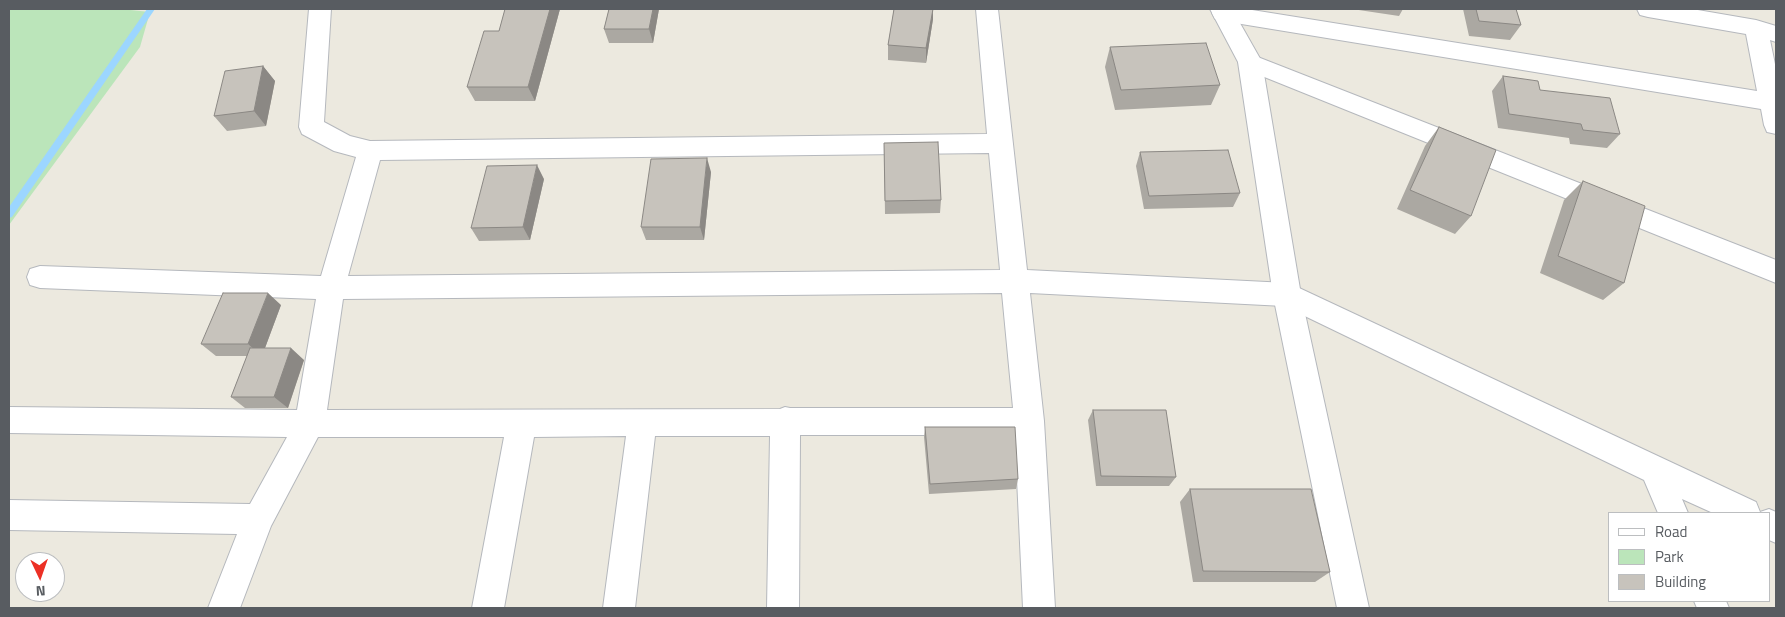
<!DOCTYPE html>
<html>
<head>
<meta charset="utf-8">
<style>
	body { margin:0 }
	#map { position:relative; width:1785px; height:617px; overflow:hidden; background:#ece9df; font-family:"Titillium Web",sans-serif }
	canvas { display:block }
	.frame { position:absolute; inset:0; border:10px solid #585c61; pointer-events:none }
	.legend { position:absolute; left:1608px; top:512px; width:162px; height:90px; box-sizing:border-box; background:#fff; border:1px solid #bcbec0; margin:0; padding:6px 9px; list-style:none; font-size:15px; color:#585c61 }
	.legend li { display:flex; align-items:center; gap:10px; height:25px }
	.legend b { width:25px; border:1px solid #bcbec0 }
	.north { position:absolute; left:15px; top:552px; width:50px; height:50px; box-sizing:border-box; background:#fff; border:1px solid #bcbec0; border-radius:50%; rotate:177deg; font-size:14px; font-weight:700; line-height:20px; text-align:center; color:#585c61 }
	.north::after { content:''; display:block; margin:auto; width:18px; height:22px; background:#ec3025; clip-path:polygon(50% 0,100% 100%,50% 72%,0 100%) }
</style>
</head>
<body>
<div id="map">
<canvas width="1785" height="617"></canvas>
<div class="frame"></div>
<ul class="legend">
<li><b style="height:6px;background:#fff"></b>Road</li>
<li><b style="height:14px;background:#bbe5ba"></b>Park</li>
<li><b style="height:14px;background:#c7c3bc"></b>Building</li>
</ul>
<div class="north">N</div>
</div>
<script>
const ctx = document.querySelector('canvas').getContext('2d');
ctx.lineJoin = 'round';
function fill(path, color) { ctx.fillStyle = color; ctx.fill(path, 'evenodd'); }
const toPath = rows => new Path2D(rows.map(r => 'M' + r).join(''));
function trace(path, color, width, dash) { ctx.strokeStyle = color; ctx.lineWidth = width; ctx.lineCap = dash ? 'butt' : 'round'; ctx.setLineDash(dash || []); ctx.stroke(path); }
const green = toPath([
	[9,9,121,9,150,12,140,47,9,225]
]);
const stream = toPath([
	[147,9,155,9,12,217,9,218,9,207,147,9]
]);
const minor = toPath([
	[309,9,331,9,324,122,350,136,370,141,987,134,976,9,998,9,1027,270,1287,283,1297,287,1756,502,1760,512,1769,509,1776,512,1776,543,1769,540,1769,513,1713,513,1682,499,1688,513,1658,513,1644,480,1284,306,1030,293,1044,421,1055,608,1023,608,1015,435,800,435,799,608,767,608,770,436,655,436,635,608,603,608,626,436,534,437,504,608,472,608,504,437,318,437,271,526,240,608,208,608,237,534,9,530,9,500,250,504,287,437,9,433,9,407,297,410,316,299,40,288,30,285,27,277,30,269,40,266,321,276,356,157,334,151,302,134,299,127,309,9],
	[989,153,1000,270,348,276,380,160,989,153],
	[1002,293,1013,408,790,408,785,407,780,409,327,410,343,299,1002,293],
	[1214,9,1246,9,1757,91,1746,34,1648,17,1640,15,1637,9,1692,9,1756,20,1776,26,1776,42,1770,40,1776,69,1776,134,1767,132,1764,125,1761,109,1223,21,1215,19,1212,13,1214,9],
	[1250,54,1776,260,1776,283,1242,68,1238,62,1242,56,1250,54],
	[1694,601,1726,601,1729,608,1697,608,1694,601]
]);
const tertiary = toPath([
	[1210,9,1232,9,1262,62,1301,295,1369,608,1337,608,1273,295,1238,62,1210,9]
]);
const wall = toPath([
	[505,9,560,9,535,101,475,101,467,87,499,31],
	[609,9,659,9,653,43,609,43,604,29],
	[894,9,933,9,933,19,926,63,888,60,888,45],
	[1352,9,1403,9,1399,16],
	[1463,9,1516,9,1521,25,1510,40,1469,36],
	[1110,47,1220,85,1211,105,1115,110,1105,67],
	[263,66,275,81,266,126,227,131,214,116],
	[1503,76,1540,90,1620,134,1607,148,1570,144,1569,138,1498,128,1492,91],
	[1439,127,1471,216,1455,234,1397,209,1425,146],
	[884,143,941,200,940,213,885,214],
	[1140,152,1240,193,1233,207,1144,209,1136,166],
	[711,172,704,240,646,240,641,227],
	[544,179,530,240,479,241,471,228],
	[1583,181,1624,283,1603,300,1540,273,1564,200],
	[281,305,265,348,304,360,288,408,245,408,231,397,247,356,216,356,201,344],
	[1093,410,1176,477,1169,486,1096,486,1088,420],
	[925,427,1018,479,1016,489,929,494,924,437],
	[1190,489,1330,572,1315,582,1193,582,1180,502]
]);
const shadedWall = toPath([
	[550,9,560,9,535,101,528,87],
	[653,9,659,9,653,43,649,29],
	[933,9,933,19,926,63,926,48],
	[263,66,275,81,266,126,254,111],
	[707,158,711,172,704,240,700,227],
	[537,165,544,179,530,240,523,227],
	[268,293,281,305,262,356,248,344],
	[291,348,304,360,288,408,274,397]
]);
const building = toPath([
	[505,9,550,9,528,87,467,87,484,31,499,31,505,9],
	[609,9,653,9,649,29,604,29,609,9],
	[894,9,933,9,926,48,888,45,894,9],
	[1476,9,1516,9,1521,25,1479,21,1476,9],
	[1206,43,1220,85,1121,90,1110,47,1206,43],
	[263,66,254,111,214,116,225,71,263,66],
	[1503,76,1538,81,1540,90,1610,98,1620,134,1583,130,1581,124,1509,114,1503,76],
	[1439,127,1496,150,1471,216,1410,190,1439,127],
	[938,142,941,200,885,201,884,143,938,142],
	[1228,150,1240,193,1149,196,1140,152,1228,150],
	[707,158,700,227,641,227,651,159,707,158],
	[537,165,523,227,471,228,487,166,537,165],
	[1583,181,1645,206,1624,283,1558,256,1583,181],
	[223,293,268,293,248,344,201,344,223,293],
	[250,348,291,348,274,397,231,397,250,348],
	[1093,410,1166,410,1176,477,1101,476,1093,410],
	[925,427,1015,427,1018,479,930,484,925,427],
	[1190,489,1311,489,1330,572,1203,571,1190,489]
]);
fill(green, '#bbe5ba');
fill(stream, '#9cd6ff');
trace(minor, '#b5b8bd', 2);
trace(tertiary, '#b5b8bd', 2);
fill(minor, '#fff');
fill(tertiary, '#fff');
fill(wall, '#aba8a2');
fill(shadedWall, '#8b8884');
fill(building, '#c7c3bc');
trace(building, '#8b8884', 1);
</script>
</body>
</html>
